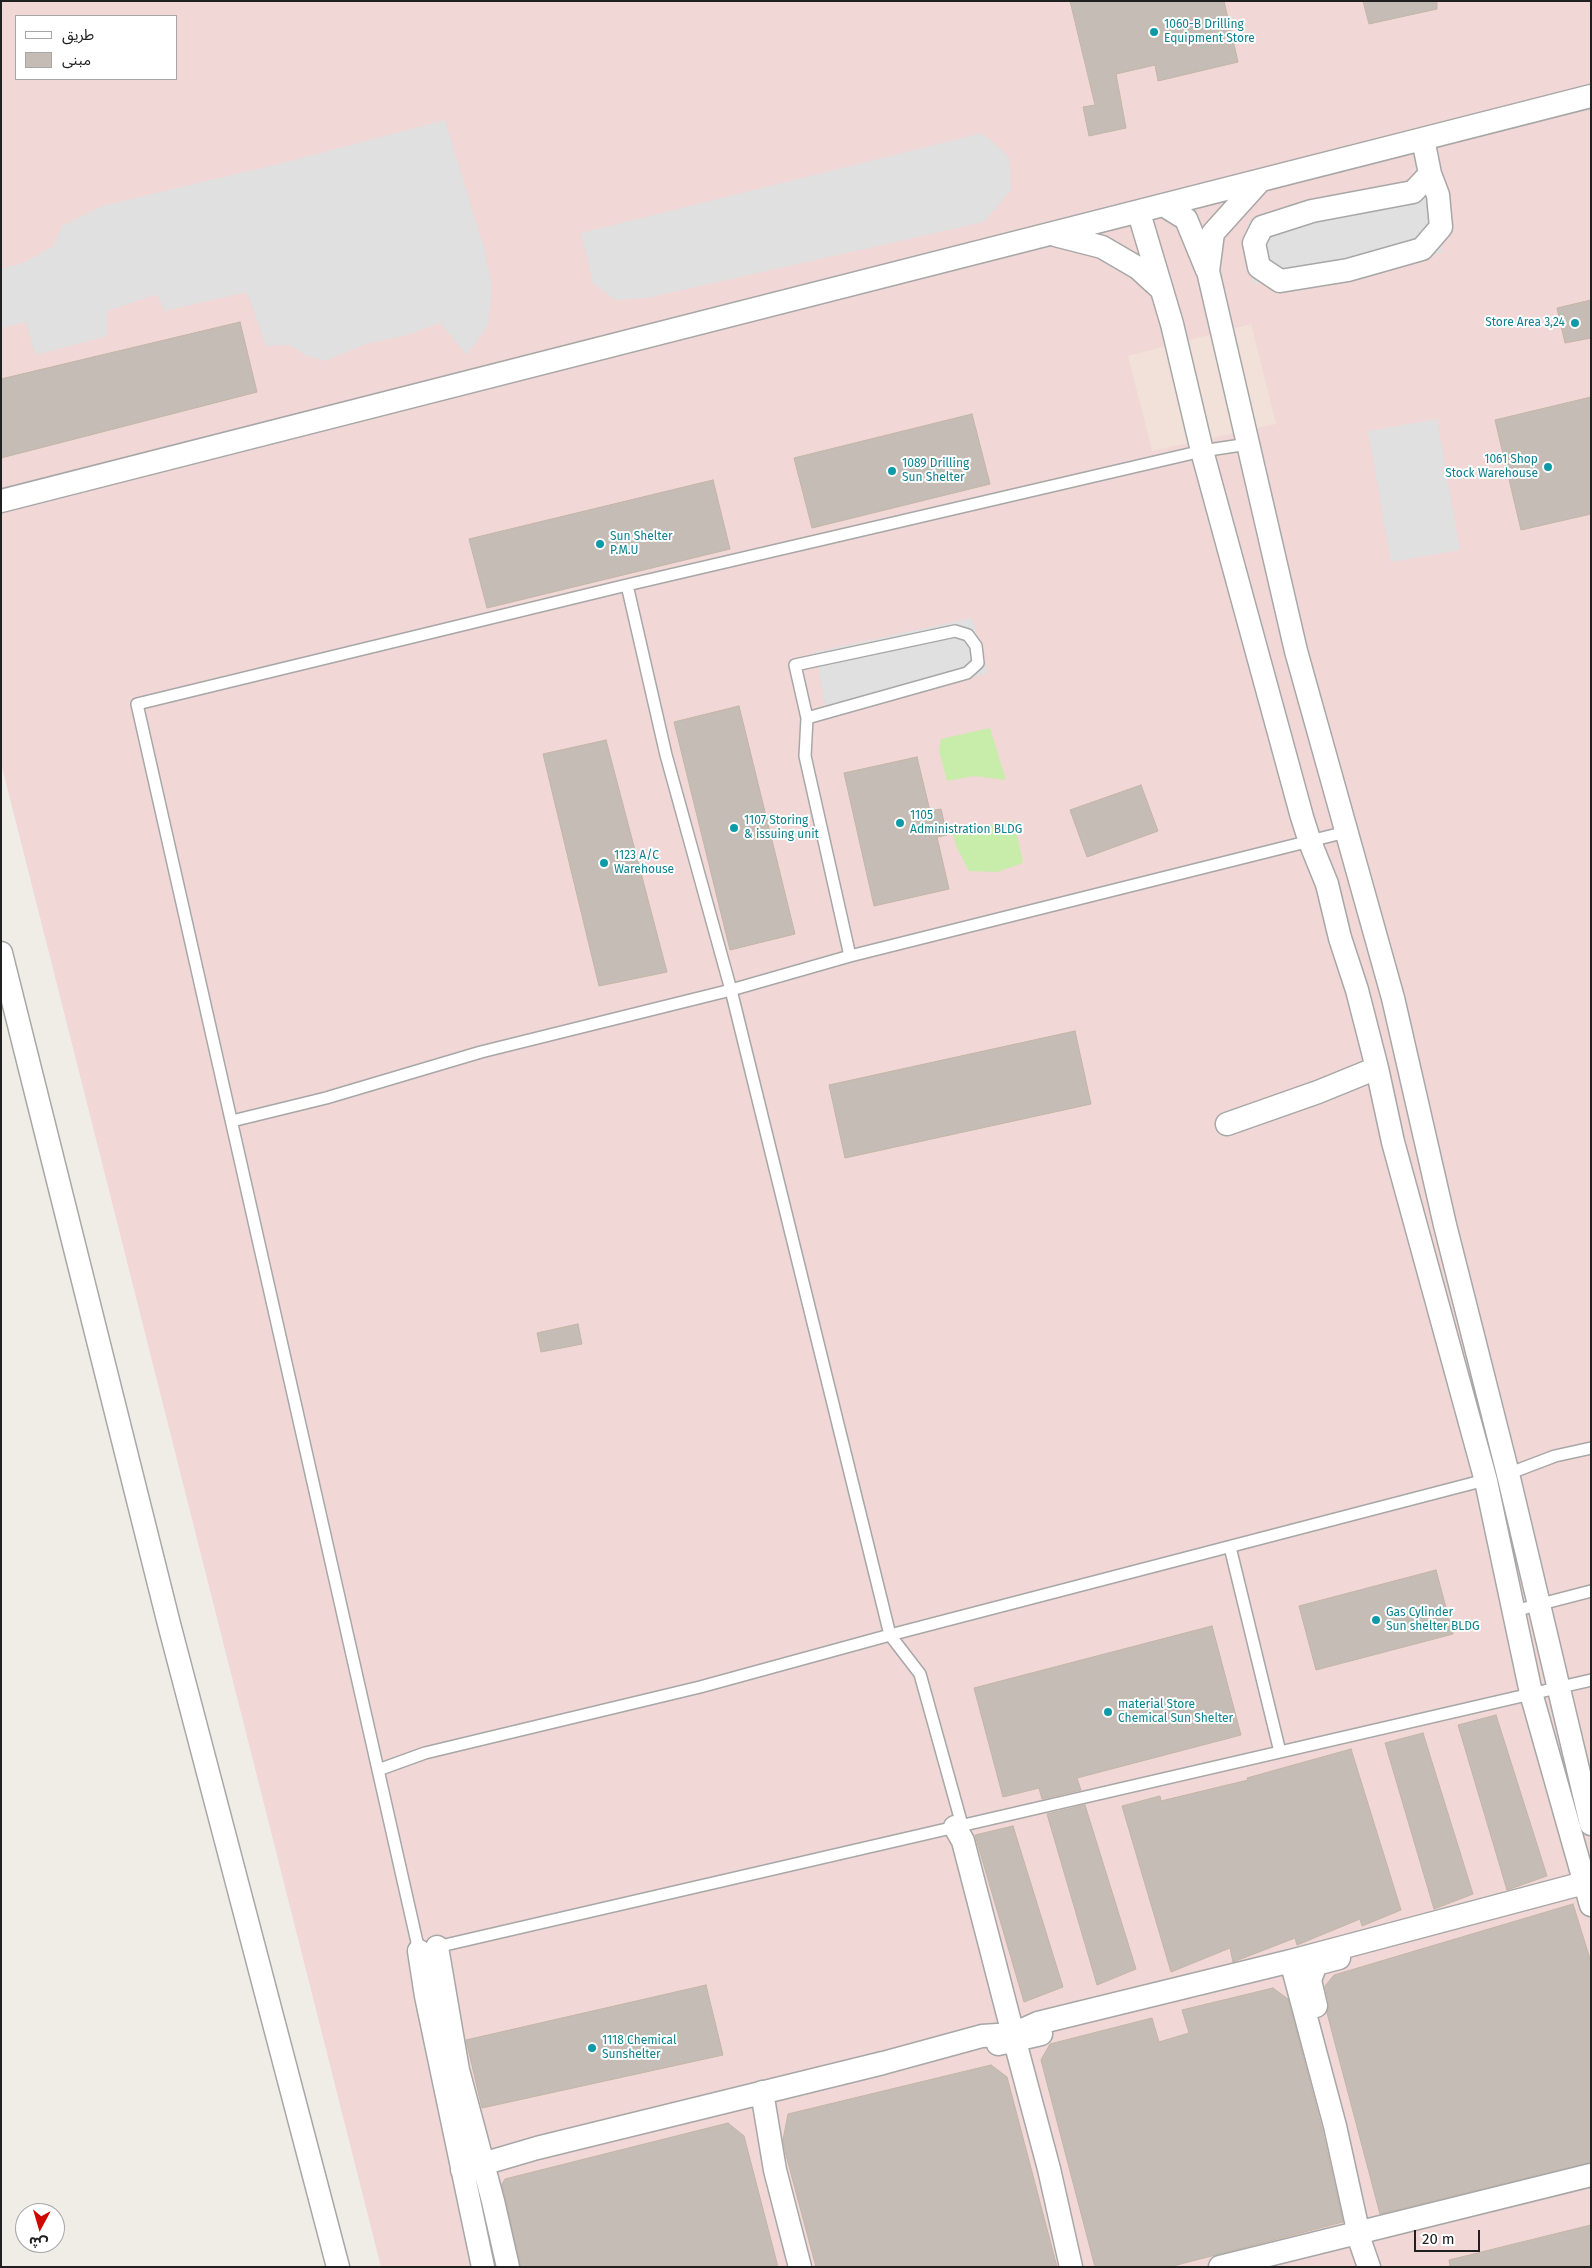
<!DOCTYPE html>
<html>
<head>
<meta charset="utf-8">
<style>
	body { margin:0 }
	#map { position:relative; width:1592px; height:2268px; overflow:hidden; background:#f0ede6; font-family:"Fira Sans","Noto Sans Arabic",sans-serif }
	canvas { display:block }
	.frame { position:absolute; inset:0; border:2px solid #202020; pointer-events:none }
	.legend { position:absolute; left:15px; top:15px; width:162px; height:65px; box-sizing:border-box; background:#fff; border:1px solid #a6a6a6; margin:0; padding:6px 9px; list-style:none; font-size:15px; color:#202020 }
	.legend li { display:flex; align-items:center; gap:10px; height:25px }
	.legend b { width:25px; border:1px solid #a6a6a6 }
	.north { position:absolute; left:15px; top:2203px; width:50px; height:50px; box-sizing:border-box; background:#fff; border:1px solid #a6a6a6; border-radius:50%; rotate:186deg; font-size:14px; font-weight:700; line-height:20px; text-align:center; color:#202020 }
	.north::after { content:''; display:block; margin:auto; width:18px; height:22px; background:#cf0800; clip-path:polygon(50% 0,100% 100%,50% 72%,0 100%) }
	.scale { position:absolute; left:1414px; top:2230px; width:66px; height:22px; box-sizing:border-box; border:2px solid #202020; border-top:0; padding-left:6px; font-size:15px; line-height:18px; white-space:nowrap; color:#202020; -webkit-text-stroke:4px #fff; paint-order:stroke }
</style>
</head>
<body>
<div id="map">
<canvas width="1592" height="2268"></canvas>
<div class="frame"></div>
<ul class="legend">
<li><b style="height:6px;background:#fff"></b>طريق</li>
<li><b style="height:14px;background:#c5bdb5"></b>مبنى</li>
</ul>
<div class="north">ش</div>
<div class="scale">20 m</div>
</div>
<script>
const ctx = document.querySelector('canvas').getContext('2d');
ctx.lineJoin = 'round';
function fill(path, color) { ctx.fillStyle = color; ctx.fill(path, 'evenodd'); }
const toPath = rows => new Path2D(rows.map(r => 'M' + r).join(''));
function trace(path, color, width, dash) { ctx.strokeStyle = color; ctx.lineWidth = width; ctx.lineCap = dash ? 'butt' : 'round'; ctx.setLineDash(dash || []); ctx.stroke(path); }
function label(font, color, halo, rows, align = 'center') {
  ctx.font = font + ' "Fira Sans",sans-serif'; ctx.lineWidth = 4; ctx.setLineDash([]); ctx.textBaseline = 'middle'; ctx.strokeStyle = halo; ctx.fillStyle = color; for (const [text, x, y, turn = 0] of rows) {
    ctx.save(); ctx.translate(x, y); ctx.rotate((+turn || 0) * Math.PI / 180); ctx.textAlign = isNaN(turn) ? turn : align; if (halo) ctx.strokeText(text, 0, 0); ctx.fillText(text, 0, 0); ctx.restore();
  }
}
const commercial = toPath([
	[1,1,1591,1,1591,2267,381,2267,1,763],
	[16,16,176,16,176,79,16,79]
]);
const military = toPath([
	[1251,324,1276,424,1152,451,1128,356]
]);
const grass = toPath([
	[990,728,1006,780,974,776,947,781,939,750,941,739],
	[1014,821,1023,863,997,872,969,871,957,848,952,832]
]);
const parking = toPath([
	[445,120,485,251,492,288,488,326,467,355,440,323,407,335,366,344,325,361,307,356,290,345,266,346,247,292,164,311,158,295,146,298,107,311,107,336,35,355,26,322,1,328,1,269,23,263,53,246,62,226,102,206,286,162],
	[982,133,1009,157,1011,190,984,222,647,298,615,300,593,283,581,233],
	[1440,178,1442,253,1252,284,1248,223],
	[1437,419,1460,550,1391,562,1368,431],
	[972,618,988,673,828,719,815,652]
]);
const building = toPath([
	[1070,1,1224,1,1238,62,1158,81,1155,65,1116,74,1126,128,1089,136,1083,107,1095,105,1070,1],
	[1363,1,1437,1,1437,9,1369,24,1363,1],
	[1591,300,1591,338,1565,343,1557,308,1591,300],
	[240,322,257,392,1,458,1,379,240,322],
	[1591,397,1591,514,1521,530,1495,420,1591,397],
	[972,414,990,484,812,528,794,458,972,414],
	[713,480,730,549,487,608,469,539,713,480],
	[739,706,795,934,730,950,674,722,739,706],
	[606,740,667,972,599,986,543,754,606,740],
	[917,757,930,811,941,809,947,835,937,837,949,889,874,906,844,773,917,757],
	[1141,785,1158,831,1087,857,1070,810,1141,785],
	[1075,1031,1091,1104,845,1158,829,1085,1075,1031],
	[578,1324,582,1344,541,1352,537,1333,578,1324],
	[1436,1570,1453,1634,1316,1670,1299,1606,1436,1570],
	[1212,1626,1241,1735,1077,1778,1081,1790,1042,1799,1039,1788,1003,1797,974,1688,1212,1626],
	[1496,1715,1547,1876,1507,1890,1458,1725,1496,1715],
	[1423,1733,1473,1894,1434,1909,1385,1743,1423,1733],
	[1351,1749,1401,1910,1362,1926,1360,1919,1297,1945,1295,1938,1233,1962,1230,1948,1171,1972,1122,1806,1160,1796,1161,1801,1248,1780,1247,1778,1351,1749],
	[1085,1805,1136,1969,1097,1985,1047,1814,1085,1805],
	[1013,1826,1063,1987,1024,2002,975,1835,1013,1826],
	[1573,1904,1591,1962,1591,2162,1380,2214,1327,2013,1329,2004,1325,1986,1334,1975,1573,1904],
	[706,1985,723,2055,482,2108,466,2040,706,1985],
	[1273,1988,1288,1999,1322,2129,1343,2222,1169,2267,1095,2267,1041,2060,1050,2044,1152,2018,1159,2042,1189,2033,1182,2010,1273,1988],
	[991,2065,1007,2077,1057,2267,816,2267,786,2155,783,2140,788,2114,991,2065],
	[728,2123,744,2136,778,2267,521,2267,502,2184,505,2179,728,2123],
	[1591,2225,1591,2267,1450,2267,1449,2260,1591,2225]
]);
const service = toPath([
	[1248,444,1202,451,627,585,137,704,419,1951,1591,1680],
	[807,718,795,665,955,631,968,635,976,646,978,663,967,673,807,718,805,756,850,956],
	[1346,832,850,956,731,990,890,1635,1489,1479],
	[232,1121,326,1098,481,1052,731,990,666,755,627,585],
	[1505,1475,1555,1456,1591,1448],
	[1230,1547,1280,1752],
	[1514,1611,1591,1591],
	[378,1770,425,1753,700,1687,890,1635,920,1674,962,1825]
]);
const minor = toPath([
	[1423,139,1430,174,1413,192,1312,211,1262,227,1254,243,1259,267,1280,281,1348,270,1422,249,1441,227,1438,195,1430,174],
	[1259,182,1213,233,1208,271,1296,651,1393,998,1445,1225,1508,1474,1591,1824],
	[1165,206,1186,219,1207,270],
	[1139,213,1172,324,1202,451,1302,817,1310,842,1327,884,1340,938,1357,990,1377,1068,1318,1092,1227,1124],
	[1055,235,1102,247,1138,268,1161,289],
	[1,501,1591,96],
	[1,953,169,1624,338,2267],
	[1377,1068,1393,1142,1486,1481,1531,1693,1591,1905],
	[437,1947,458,2070,493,2201,508,2267],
	[419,1951,426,1996,483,2267],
	[1316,2006,1310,1980,1316,1964,1339,1958],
	[998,2044,1041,2034],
	[762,2092,775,2170,800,2267],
	[462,2170,537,2148,883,2063,982,2036,1013,2034,963,1841,955,1827],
	[1071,2267,1049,2169,1013,2034,1038,2023,1291,1961],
	[1220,2267,1591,2175],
	[1369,2267,1361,2244,1335,2126,1291,1961,1584,1883]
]);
const markers = [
	[1154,32,5,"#0f9aa8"],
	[1575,323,5,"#0f9aa8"],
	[1548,467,5,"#0f9aa8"],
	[892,471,5,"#0f9aa8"],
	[600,544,5,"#0f9aa8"],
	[900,823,5,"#0f9aa8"],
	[734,828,5,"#0f9aa8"],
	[604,863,5,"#0f9aa8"],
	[1376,1620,5,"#0f9aa8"],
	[1108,1712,5,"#0f9aa8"],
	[592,2048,5,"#0f9aa8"]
];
const cultureNames = [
	["1060-B Drilling",1164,25],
	["Equipment Store",1164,39],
	["Store Area 3,24",1565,323,"right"],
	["1061 Shop",1538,460,"right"],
	["Stock Warehouse",1538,474,"right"],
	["1089 Drilling",902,464],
	["Sun Shelter",902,478],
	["Sun Shelter",610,537],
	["P.M.U",610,551],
	["1105",910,816],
	["Administration BLDG",910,830],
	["1107 Storing",744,821],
	["& issuing unit",744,835],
	["1123 A/C",614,856],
	["Warehouse",614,870],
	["Gas Cylinder",1386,1613],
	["Sun shelter BLDG",1386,1627],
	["material Store",1118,1705],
	["Chemical Sun Shelter",1118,1719],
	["1118 Chemical",602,2041],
	["Sunshelter",602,2055]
];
fill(commercial, '#f1d7d5');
fill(military, '#f2e1d9');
fill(grass, '#c8ecaa');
fill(parking, '#e0e0e0');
fill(building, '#c5bdb5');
trace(building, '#c3b5a7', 1);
trace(service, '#a7a7a7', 14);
trace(minor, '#a7a7a7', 25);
trace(service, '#fff', 11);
trace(minor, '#fff', 22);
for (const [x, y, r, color] of markers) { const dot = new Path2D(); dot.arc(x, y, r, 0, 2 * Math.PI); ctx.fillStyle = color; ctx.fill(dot); trace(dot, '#fff', 2); }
label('12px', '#0d838f', '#fff', cultureNames, 'left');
</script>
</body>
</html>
